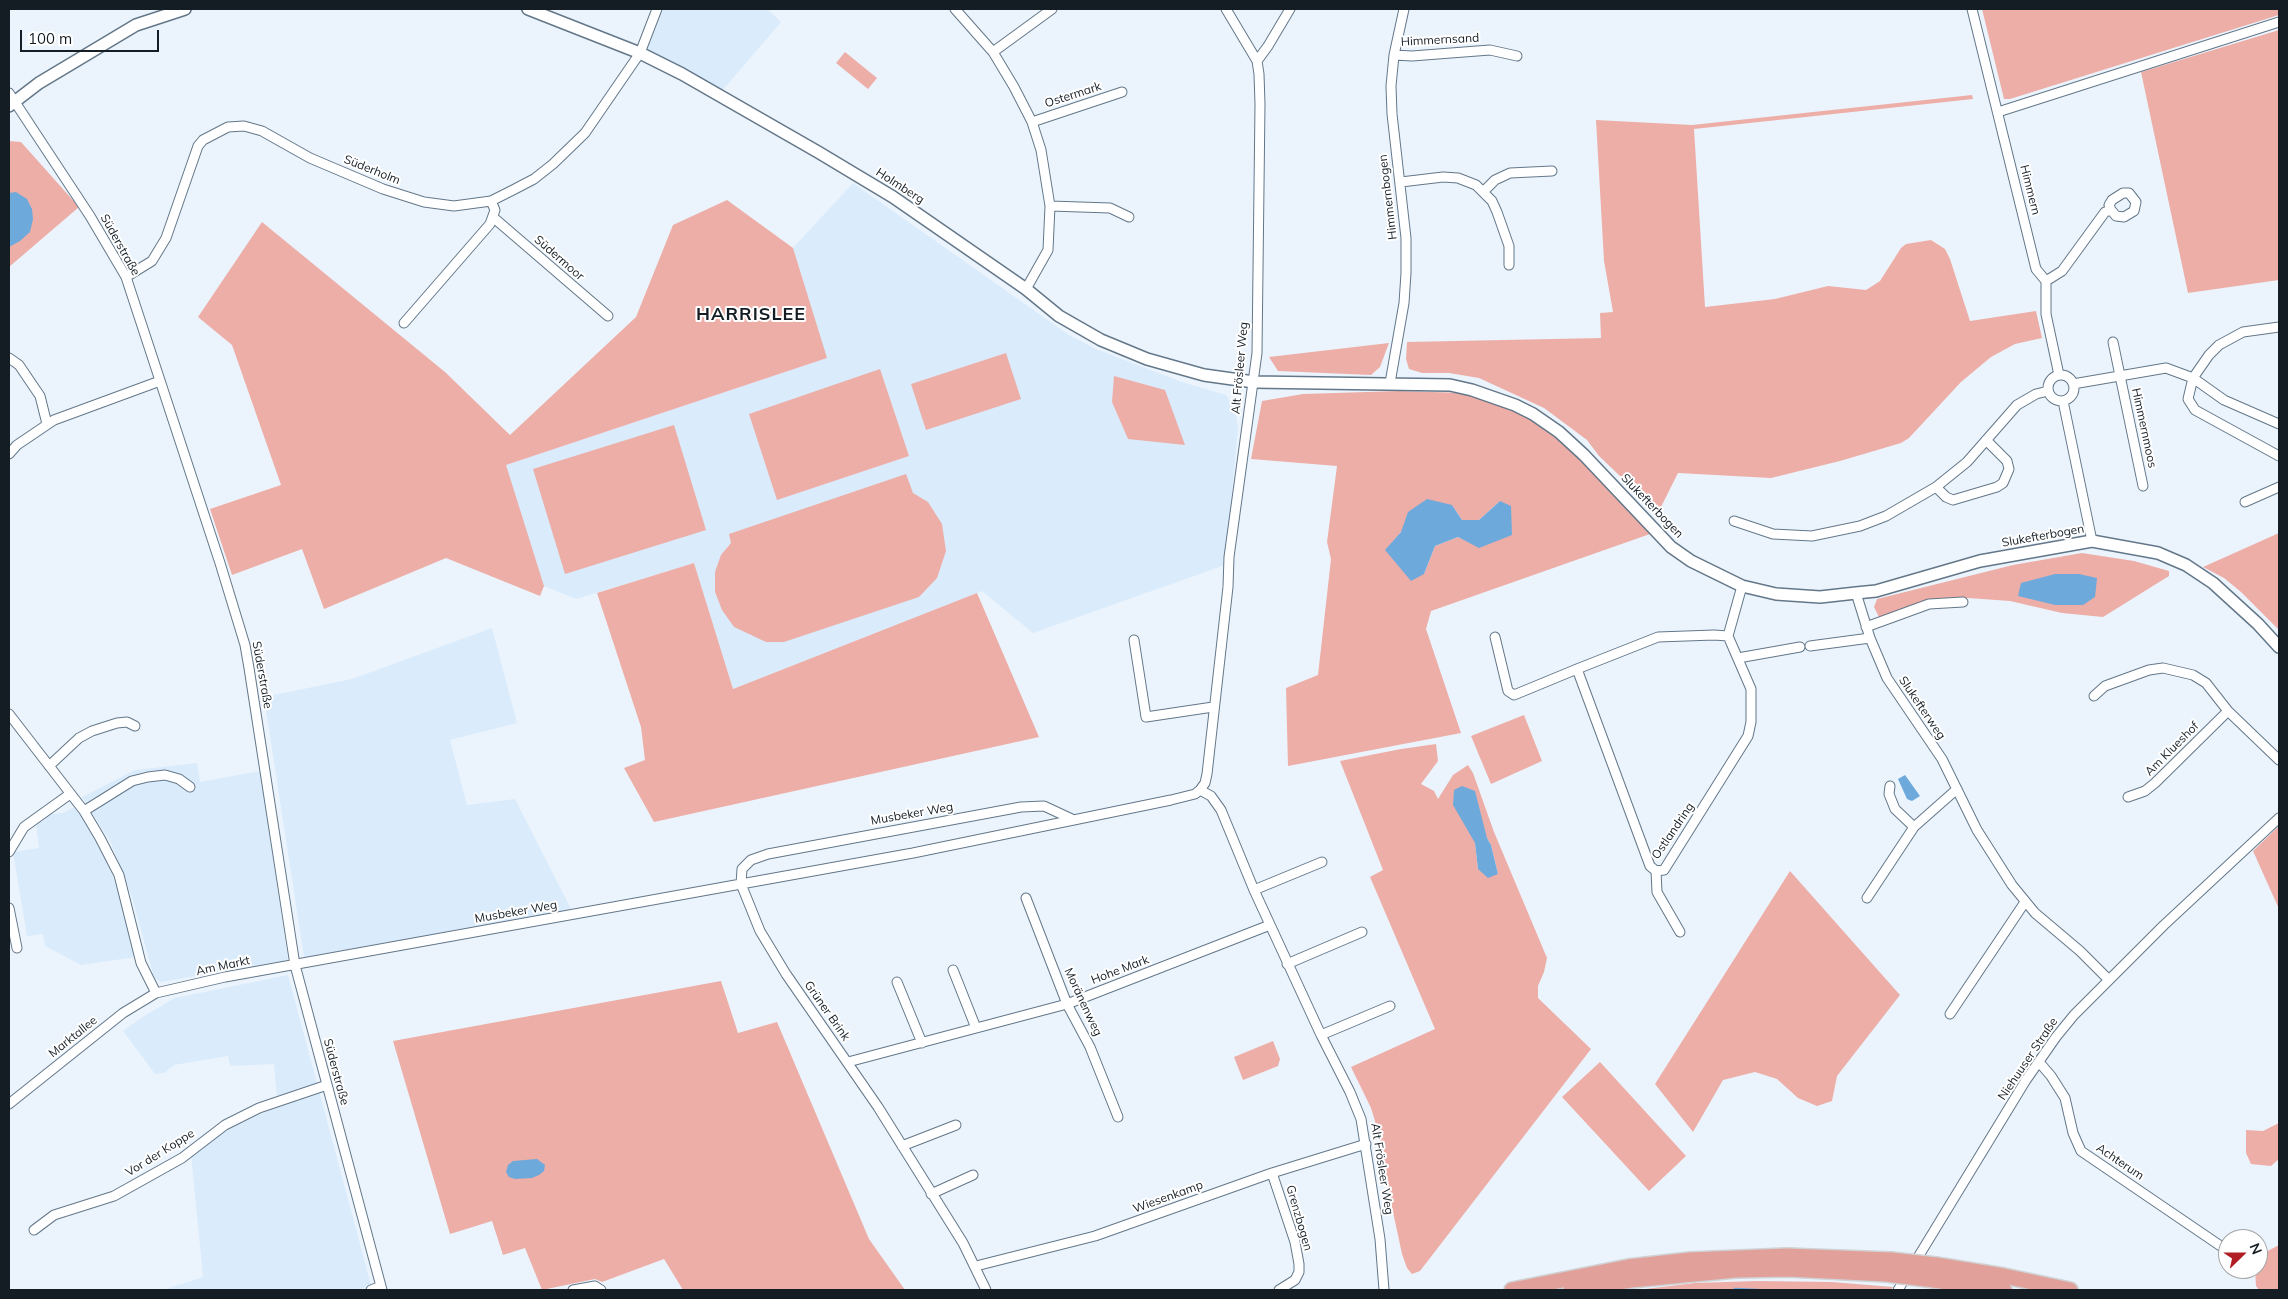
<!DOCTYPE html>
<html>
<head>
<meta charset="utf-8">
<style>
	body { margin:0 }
	#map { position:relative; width:2288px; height:1299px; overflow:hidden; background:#ebf4fd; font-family:Mulish,sans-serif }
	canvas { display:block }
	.frame { position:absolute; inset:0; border:10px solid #151d24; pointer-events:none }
	.north { position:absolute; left:2218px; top:1229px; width:50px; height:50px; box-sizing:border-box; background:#fff; border:1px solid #a1a5a7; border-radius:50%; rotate:68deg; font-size:14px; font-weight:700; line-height:20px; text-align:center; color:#151d24 }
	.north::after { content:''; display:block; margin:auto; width:18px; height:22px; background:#b01e24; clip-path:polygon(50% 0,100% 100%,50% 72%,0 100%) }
	.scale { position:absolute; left:20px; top:30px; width:139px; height:22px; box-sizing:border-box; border:2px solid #151d24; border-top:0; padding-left:6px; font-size:15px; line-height:18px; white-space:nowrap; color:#151d24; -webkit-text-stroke:4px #fff; paint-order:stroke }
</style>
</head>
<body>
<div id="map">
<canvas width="2288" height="1299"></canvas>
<div class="frame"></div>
<div class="north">N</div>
<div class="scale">100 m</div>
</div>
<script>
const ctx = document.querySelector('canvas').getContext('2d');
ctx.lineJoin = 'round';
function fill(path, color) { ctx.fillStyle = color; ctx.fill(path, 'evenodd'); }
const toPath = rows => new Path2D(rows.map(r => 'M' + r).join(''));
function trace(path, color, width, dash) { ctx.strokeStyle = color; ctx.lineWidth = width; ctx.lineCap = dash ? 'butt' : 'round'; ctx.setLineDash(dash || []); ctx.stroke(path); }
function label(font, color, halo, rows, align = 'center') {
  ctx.font = font + ' Mulish,sans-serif'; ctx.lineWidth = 4; ctx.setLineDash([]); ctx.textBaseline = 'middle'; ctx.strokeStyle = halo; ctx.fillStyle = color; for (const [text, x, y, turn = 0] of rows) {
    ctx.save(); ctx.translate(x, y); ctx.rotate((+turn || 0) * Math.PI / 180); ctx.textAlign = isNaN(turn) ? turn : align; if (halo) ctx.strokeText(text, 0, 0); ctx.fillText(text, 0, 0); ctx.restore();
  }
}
const built = toPath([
	[663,9,767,9,781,22,721,92,647,50],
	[853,183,1069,335,1096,349,1182,382,1226,395,1235,408,1238,428,1225,565,1033,633,982,591,733,689,694,563,576,599,544,586,505,465,826,358,793,248],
	[492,628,517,723,450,740,467,805,515,799,572,911,304,957,264,697,352,679],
	[197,763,200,782,260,771,288,960,161,982,154,978,132,897,111,843,82,797,135,770],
	[75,807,102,850,120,895,136,957,81,965,45,946,43,934,27,936,13,852,39,848,36,823,44,821,45,815,63,813],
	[288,975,371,1285,358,1290,163,1290,203,1277,191,1154,232,1127,278,1106,274,1064,230,1066,228,1056,174,1065,164,1073,155,1074,123,1031,144,1016,175,998]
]);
const green = toPath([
	[1982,9,2279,9,2279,15,2010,99,2004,99],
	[2279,30,2279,280,2188,293,2141,72],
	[845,52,877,78,868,89,836,63],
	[1972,95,1973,99,1694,129,1705,307,1775,299,1828,286,1866,290,1880,281,1901,248,1906,244,1931,240,1945,249,1950,259,1970,321,2036,311,2042,338,2015,344,1991,357,1961,382,1909,438,1901,443,1840,461,1771,478,1678,473,1657,515,1624,478,1620,476,1599,456,1587,440,1544,408,1479,378,1449,373,1422,373,1409,369,1406,359,1407,342,1601,338,1600,313,1613,312,1604,261,1596,120,1692,125],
	[9,141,21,142,79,207,9,267],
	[727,200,793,248,827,358,506,465,544,586,540,596,446,558,324,609,302,549,232,575,210,509,281,485,232,345,198,317,262,222,445,372,510,435,636,317,673,225],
	[1389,343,1380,367,1371,375,1278,371,1269,357],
	[1006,353,1021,399,926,430,911,384],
	[880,369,909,456,777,500,749,414],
	[1114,376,1165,390,1185,445,1128,439,1112,402],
	[1398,391,1466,393,1531,417,1582,457,1650,534,1431,611,1426,629,1461,733,1288,766,1286,688,1318,675,1331,559,1327,542,1337,466,1251,459,1262,401,1303,394],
	[1500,501,1479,547,1458,537,1435,546,1424,574,1386,550,1401,532,1452,505,1462,520,1479,520],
	[674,425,706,530,565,574,533,469],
	[906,474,913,493,928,502,942,524,946,551,937,578,919,597,784,642,766,642,734,627,722,610,715,592,715,572,721,555,731,543,729,534],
	[2279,533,2279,630,2241,592,2224,578,2203,567],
	[2082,553,2134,561,2169,571,2169,576,2103,617,2062,613,2010,601,1968,598,1928,600,1880,619,1874,607,1877,599,2013,565],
	[694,563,733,689,977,593,1039,737,654,822,624,768,645,760,641,727,597,593],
	[1524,715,1542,761,1491,784,1471,736],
	[1436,744,1438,761,1421,784,1434,791,1438,799,1453,775,1468,765,1473,773,1494,832,1547,958,1544,972,1538,986,1538,998,1591,1049,1420,1271,1412,1274,1407,1268,1402,1254,1390,1198,1378,1131,1371,1108,1351,1067,1435,1029,1370,877,1383,870,1340,761,1401,749],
	[1487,838,1491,845,1498,874,1478,869,1475,843],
	[2279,826,2279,909,2253,851],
	[1790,871,1900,995,1837,1076,1832,1101,1817,1106,1798,1098,1777,1079,1755,1072,1723,1080,1693,1132,1655,1084],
	[721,981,738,1033,777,1022,869,1239,905,1290,683,1290,664,1259,602,1282,595,1279,542,1290,525,1248,503,1255,492,1221,450,1234,393,1041],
	[1273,1041,1280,1059,1278,1066,1243,1080,1234,1057],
	[1600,1062,1686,1156,1649,1191,1562,1097],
	[2279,1123,2279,1159,2271,1166,2251,1164,2246,1153,2246,1130,2263,1131],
	[2279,1245,2279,1290,2259,1290,2256,1286,2255,1269,2258,1269,2258,1256],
	[1757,1281,1832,1282,1893,1287,1890,1290,1637,1290,1695,1283]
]);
const water = toPath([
	[16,192,27,199,32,209,33,219,30,232,20,241,9,247,9,193],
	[1427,499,1452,505,1462,520,1479,520,1500,501,1511,506,1512,535,1479,548,1458,537,1435,546,1424,574,1411,581,1385,550,1401,532,1408,512],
	[2055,574,2079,574,2097,578,2095,597,2083,605,2055,605,2018,596,2021,583],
	[1905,775,1920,796,1912,801,1907,799,1898,779],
	[1462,786,1475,791,1487,838,1491,845,1498,874,1488,878,1478,869,1475,843,1453,805,1454,790],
	[537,1159,545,1165,544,1171,539,1175,532,1178,515,1179,509,1177,506,1172,508,1165,513,1161]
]);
const stream = toPath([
	[1735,1289,1758,1290]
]);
const minor = toPath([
	[955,9,993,52,1014,87,1032,122,1041,150,1050,206,1048,250,1026,289],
	[1972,9,2036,269,2046,281,2046,314,2059,375],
	[993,52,1052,9],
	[1394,55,1412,56,1490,50,1517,56],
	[1257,61,1268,46,1290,9],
	[9,93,90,216,126,277,220,563,245,645,249,668,295,965,382,1290],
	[1998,112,2279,22],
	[1032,122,1122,92],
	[1401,182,1443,177,1458,178,1476,185,1492,201,1497,212,1509,246,1509,265],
	[1484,191,1495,180,1510,173,1552,171],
	[1050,206,1110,208,1129,217],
	[494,218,608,316],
	[126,277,152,261,166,238,198,146,203,140,228,127,244,126,262,131,310,158,383,189,424,202,454,206,491,201,511,191,534,179,553,164,585,133,640,53,657,9],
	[2046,281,2062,271,2105,212,2111,210,2116,216,2124,217,2134,211,2136,202,2129,193,2123,193,2112,200,2109,205,2111,210],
	[404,323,490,224,495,210,491,201],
	[2279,327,2243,332,2219,345,2209,355,2193,378,2188,399,2195,410,2279,456],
	[2113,342,2143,486],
	[9,358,19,365,40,396,47,424],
	'2048 388a13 13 0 1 1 26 0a13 13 0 1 1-26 0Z',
	[1390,383,1404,303,1406,273,1406,238,1392,114,1391,86,1394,55,1404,9],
	[2073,384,2166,368,2193,378,2224,400,2279,424],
	[2063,401,2092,541],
	[9,454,17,445,54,420,160,381],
	[1936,487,1946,497,1953,500,1997,487,2003,483,2009,469,2007,461,1986,440],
	[2245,502,2279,487],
	[1734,521,1773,534,1812,536,1860,526,1886,516,1936,487,1967,462,2017,405,2036,394,2048,391],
	[1856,593,1870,638,1887,678,1942,759,1977,830,2012,885,2035,913,2080,951,2109,980],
	[1866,627,1929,604,1963,602],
	[1728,636,1742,586],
	[1495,637,1508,691,1514,695,1577,669,1658,637,1714,635,1728,636,1751,689,1751,722,1748,736,1664,870,1656,871,1650,866,1577,669],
	[1134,640,1146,717,1213,707],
	[1810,646,1870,638],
	[1738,658,1800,647],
	[2094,696,2105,686,2149,670,2163,668,2193,675,2206,683,2228,711,2279,760],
	[9,714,84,811,100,838,119,875,141,963,156,993],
	[49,766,79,738,92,731,117,723,127,722,135,726],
	[1890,786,1889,794,1895,809,1914,827],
	[1200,790,1211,796,1221,810,1254,890,1321,1035,1350,1092,1361,1119,1380,1239,1384,1290],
	[2128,797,2145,791,2155,783,2228,711],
	[84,811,132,781,148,777,165,775,179,779,190,787],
	[9,852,24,827,70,794],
	[1656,871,1657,892,1680,932],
	[1254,890,1322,862],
	[1026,898,1067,1004,1090,1047,1118,1117],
	[1867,898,1914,827,1957,789],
	[9,908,17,948],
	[1287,964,1362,932],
	[953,970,976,1028],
	[897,982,922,1043],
	[1950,1014,2025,902],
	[1321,1035,1390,1006],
	[848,1062,1067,1004,1270,925],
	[2039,1062,2051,1076,2065,1098,2073,1133,2081,1151,2228,1251],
	[9,1104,123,1013,156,993,225,977,913,853,1171,800,1195,794,1200,790,1205,783,1207,774,1228,587,1229,557,1257,353,1260,104,1259,74,1257,61,1226,9],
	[902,1146,956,1125],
	[1272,1173,1295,1242,1299,1264,1299,1272,1295,1280,1279,1290],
	[931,1194,973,1175],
	[34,1230,54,1215,114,1196,182,1158,225,1125,259,1108,327,1085],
	[976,1266,1095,1236,1272,1173,1366,1144],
	[371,1290,381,1286],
	[573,1290,595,1286,601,1290],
	[986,1290,963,1243,878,1107,786,974,760,931,741,884,742,869,751,860,768,854,1021,807,1044,806,1074,820],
	[1898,1290,2026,1080,2056,1037,2074,1015,2164,925,2279,818]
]);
const tertiary = toPath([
	[528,9,640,53,682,74,818,152,893,197,1026,289,1059,316,1101,340,1147,359,1204,375,1254,382,1450,385,1472,390,1515,405,1533,414,1559,432,1584,455,1671,547,1691,561,1742,586,1776,594,1820,597,1856,593,1876,591,1980,561,2092,541,2158,553,2186,565,2213,583,2258,624,2279,647],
	[9,106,39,83,136,25,185,9]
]);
const trunk = toPath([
	[1936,1265,2004,1276,2070,1290],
	[1934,1280,2004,1290],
	[1512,1290,1628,1267,1690,1260,1787,1256,1891,1260],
	[1571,1290,1631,1280,1736,1270,1788,1269,1886,1274]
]);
const trunkBridge = toPath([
	[1891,1260,1936,1265],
	[1886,1274,1934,1280]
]);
const streetNames = [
	["Himmernsand",1440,40,-3],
	["Ostermark",1073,95,-18],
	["Süderholm",372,170,22],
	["Holmberg",900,186,33],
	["Himmern",2030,190,76],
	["Himmernbogen",1388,197,-97],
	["Süderstraße",120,245,61],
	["Südermoor",559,258,41],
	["Alt Frösleer Weg",1240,368,-85],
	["Himmernmoos",2144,428,78],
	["Slukefterbogen",1652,506,46],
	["Slukefterbogen",2043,536,-10],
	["Süderstraße",262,675,80],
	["Slukefterweg",1922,708,56],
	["Am Klueshof",2172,749,-45],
	["Musbeker Weg",912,814,-10],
	["Ostlandring",1673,831,-56],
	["Musbeker Weg",516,912,-10],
	["Am Markt",223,966,-12],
	["Hohe Mark",1120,970,-21],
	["Moränenweg",1083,1002,65],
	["Grüner Brink",827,1011,55],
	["Marktallee",73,1037,-39],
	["Niehuuser Straße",2028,1059,-56],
	["Süderstraße",336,1072,75],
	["Vor der Koppe",160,1153,-32],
	["Achterum",2120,1162,34],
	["Alt Frösleer Weg",1382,1169,81],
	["Wiesenkamp",1168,1197,-20],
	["Grenzbogen",1299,1218,74]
];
const districtNames = [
	["HARRISLEE",751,315]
];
fill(built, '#daebfb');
fill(green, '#edaea7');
fill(water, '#6ea9dc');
trace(stream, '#6ea9dc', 2.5);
trace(minor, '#637789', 11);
trace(tertiary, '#637789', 14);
trace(trunk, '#d0d2d3', 18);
trace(minor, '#fff', 9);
trace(tertiary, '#fff', 11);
trace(trunk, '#e2a09b', 15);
trace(trunkBridge, '#d0d2d3', 18, []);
trace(trunkBridge, '#e2a09b', 15);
label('12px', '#151d24', '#fff', streetNames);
ctx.letterSpacing = '1px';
label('bold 18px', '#151d24', '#fff', districtNames);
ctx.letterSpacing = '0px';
</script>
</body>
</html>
